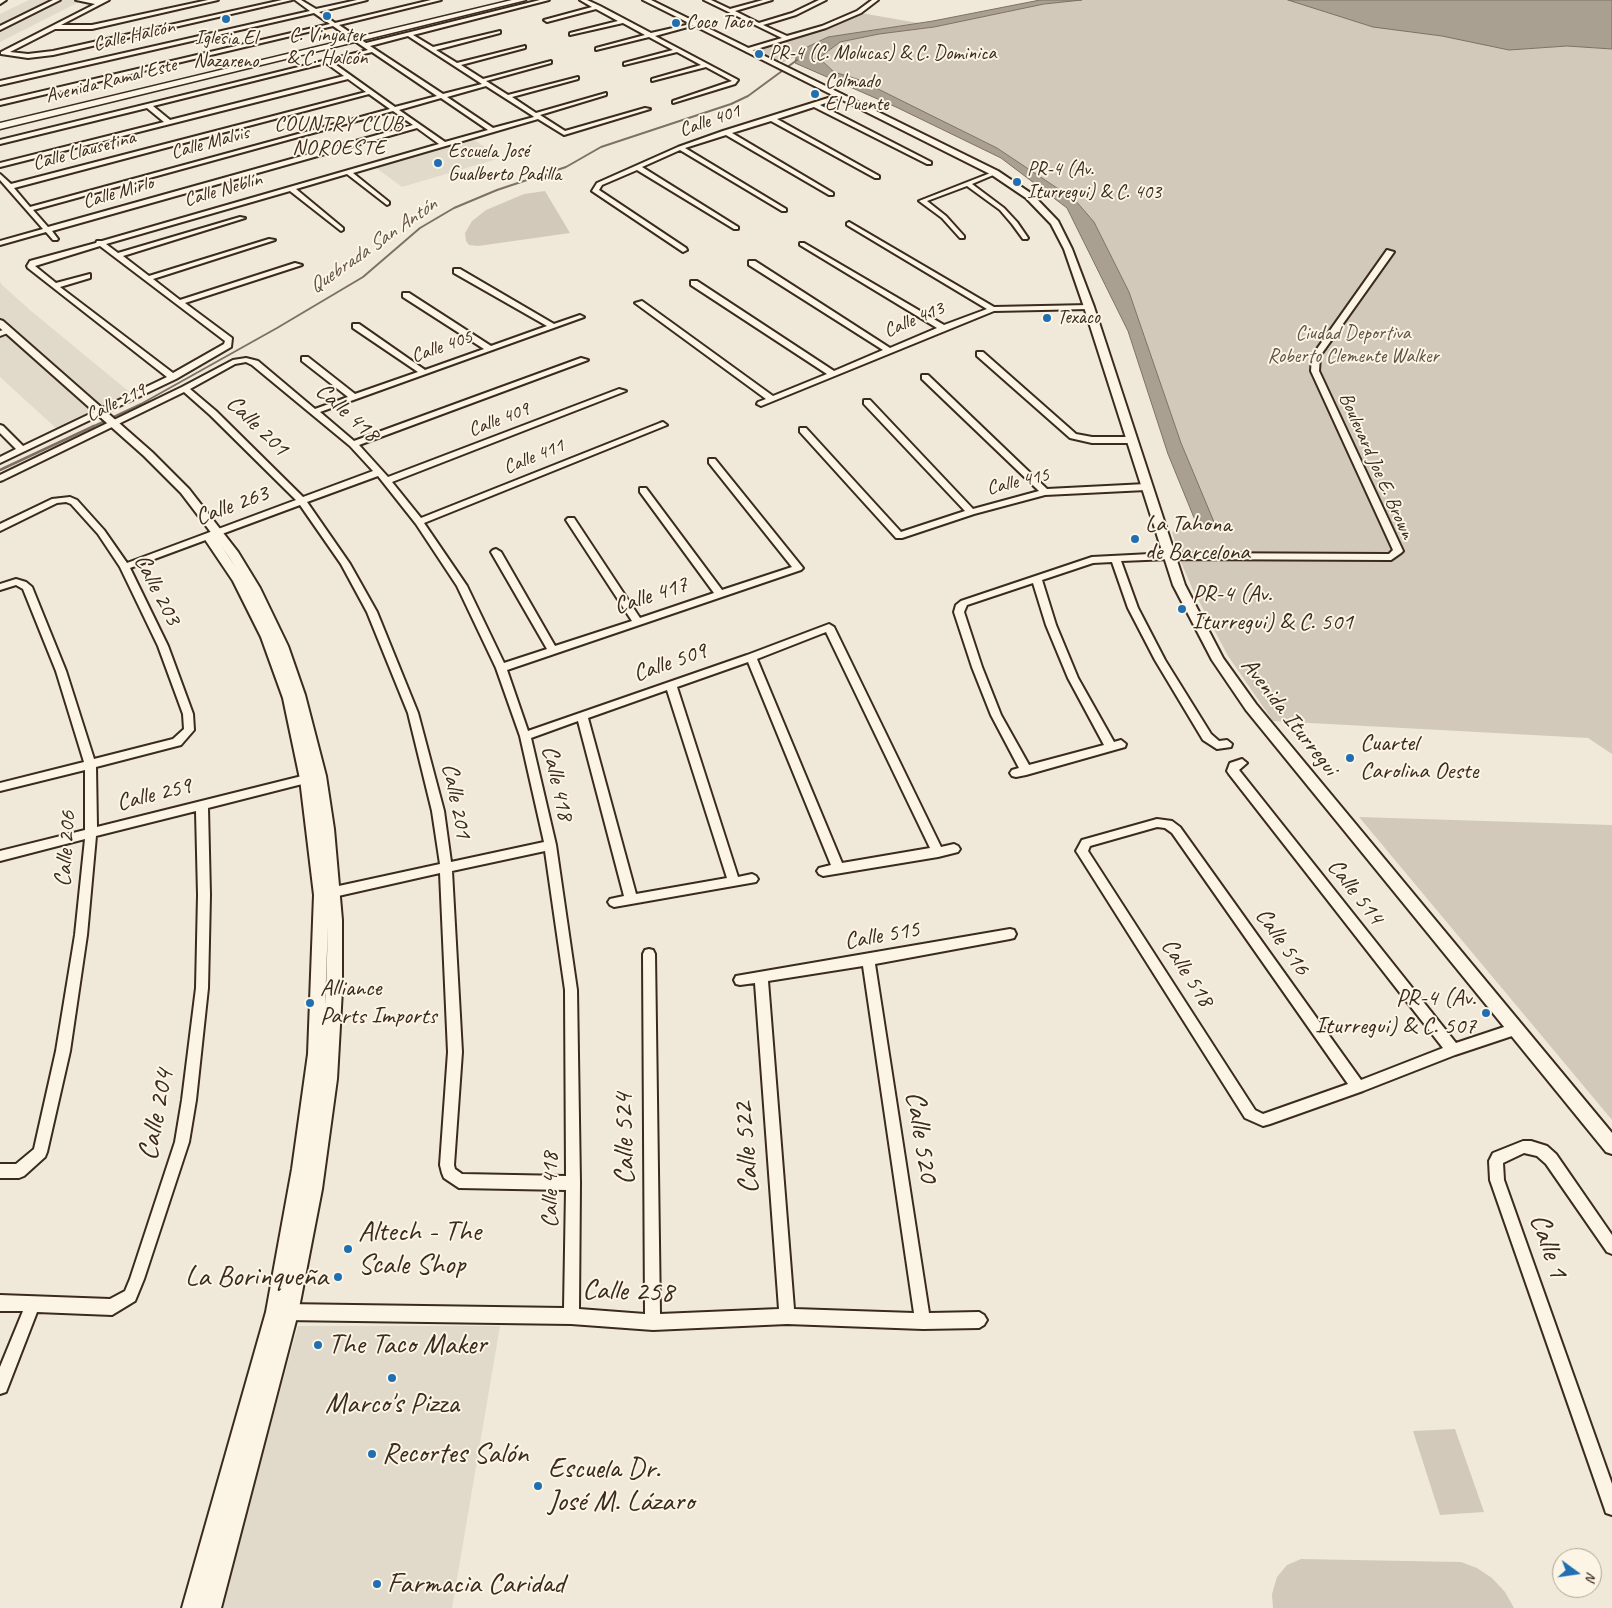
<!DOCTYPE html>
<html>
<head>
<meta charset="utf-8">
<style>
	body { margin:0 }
	#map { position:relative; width:1612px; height:1608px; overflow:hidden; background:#f0e9d9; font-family:Caveat,sans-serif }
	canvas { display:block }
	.north { position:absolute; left:1552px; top:1548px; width:50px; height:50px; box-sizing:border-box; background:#fcf5e5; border:1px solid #afa495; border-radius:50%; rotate:104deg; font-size:14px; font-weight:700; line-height:20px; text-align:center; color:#3b2a1e }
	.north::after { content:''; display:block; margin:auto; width:18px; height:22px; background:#1f6fb2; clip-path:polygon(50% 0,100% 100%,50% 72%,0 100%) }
</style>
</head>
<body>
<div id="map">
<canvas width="1612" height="1608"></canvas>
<div class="north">N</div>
</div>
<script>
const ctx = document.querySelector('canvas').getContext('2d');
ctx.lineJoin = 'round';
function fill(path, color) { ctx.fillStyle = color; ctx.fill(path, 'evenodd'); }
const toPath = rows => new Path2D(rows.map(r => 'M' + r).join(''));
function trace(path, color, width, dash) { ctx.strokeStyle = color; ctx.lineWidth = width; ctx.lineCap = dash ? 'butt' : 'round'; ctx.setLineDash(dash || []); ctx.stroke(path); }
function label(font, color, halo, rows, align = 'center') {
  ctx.font = font + ' Caveat,sans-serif'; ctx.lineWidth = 4; ctx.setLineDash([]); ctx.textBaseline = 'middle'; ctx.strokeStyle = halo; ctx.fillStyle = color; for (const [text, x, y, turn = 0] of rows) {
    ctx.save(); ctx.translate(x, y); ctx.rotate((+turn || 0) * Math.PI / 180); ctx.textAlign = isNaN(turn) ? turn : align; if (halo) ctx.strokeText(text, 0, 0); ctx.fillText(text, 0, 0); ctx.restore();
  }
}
const built = toPath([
	[29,0,83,0,0,42,0,14],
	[473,139,500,158,402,187,375,167],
	[0,280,1,284,30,310,133,395,57,429,0,377],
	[298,1326,500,1326,452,1608,220,1608]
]);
const green = toPath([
	[1082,0,1288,0,1509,50,1567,46,1612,49,1612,754,1588,738,1273,721,1228,656,1193,590,1180,560,1172,532,1213,521,1181,443,1129,292,1094,222,1075,200,997,148,860,80,834,72,819,58,840,42,879,34,934,27,1044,4],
	[861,13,918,23,828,37,797,52,796,57,781,63,754,50,831,27],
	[545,191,570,233,478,246,469,245,466,241,465,233,472,221,486,210,524,194],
	[1359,817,1612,825,1612,1120],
	[1455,1429,1484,1512,1440,1515,1413,1431],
	[1301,1559,1461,1562,1477,1568,1492,1578,1505,1592,1514,1608,1273,1608,1272,1594,1277,1577,1287,1565]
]);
const water = toPath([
	[1040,0,1082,0,1044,4,934,27,879,34,840,42,819,58,834,72,860,80,997,148,1075,200,1094,222,1129,292,1181,443,1214,522,1197,525,1168,454,1128,331,1067,208,1001,158,896,107,795,63,797,52,828,37,933,21,1040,0],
	[1288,0,1612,0,1612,49,1567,46,1509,50,1442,36,1373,27,1288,0]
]);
const streamFar1 = toPath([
	[92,427,141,404,277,328,363,277,420,228,454,208,497,190,566,167,601,147,731,104,748,96,797,60]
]);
const stream = toPath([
	[0,470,94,426]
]);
const minor = toPath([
	[0,0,6,0,0,4,0,0],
	[53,0,60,0,0,30,0,26,53,0],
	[76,0,109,0,61,25,92,25,208,0,218,0,92,29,55,29,10,52,28,54,53,51,282,0,292,0,53,55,28,58,1,54,1,52,95,4,76,0],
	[295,0,301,0,316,9,357,0,367,0,319,12,335,23,431,0,441,0,339,25,366,43,540,0,549,0,413,35,433,47,500,31,500,33,436,50,457,63,525,46,525,48,461,65,483,79,551,61,551,63,486,81,508,95,578,77,578,79,512,97,536,113,606,93,606,95,540,115,565,131,645,108,650,109,564,135,538,119,353,173,389,202,389,204,387,205,347,174,296,189,343,228,343,230,341,231,290,191,106,244,118,253,240,217,245,218,123,256,149,276,269,239,275,240,153,279,180,300,295,263,302,265,185,303,232,338,231,347,176,379,0,463,0,457,16,449,0,433,0,425,3,426,23,446,167,377,28,268,27,266,30,261,96,243,97,241,102,241,439,144,417,128,52,231,58,239,57,240,53,240,46,232,0,245,0,241,43,229,0,180,0,174,11,184,366,92,348,79,0,167,0,163,164,122,147,108,0,144,0,140,368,50,333,26,0,105,0,101,330,24,314,13,0,85,0,81,310,11,295,0],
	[408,36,479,82,482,84,443,94,370,46,408,36],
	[372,52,437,96,395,107,332,62,372,52],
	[326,63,344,76,170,120,153,106,326,63],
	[486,86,533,116,534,117,493,128,447,97,486,86],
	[369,94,390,109,30,207,14,188,369,94],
	[441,98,488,130,445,142,399,110,441,98],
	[393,111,413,125,48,227,33,210,393,111],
	[100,246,225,341,224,344,173,373,60,287,90,278,90,274,56,283,35,266,100,246],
	[580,0,587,0,600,6,651,33,695,23,695,25,655,36,738,80,735,84,673,103,673,101,732,81,706,67,652,81,652,79,701,65,677,52,624,65,624,63,673,50,649,37,596,50,596,48,645,35,623,23,570,35,570,33,618,21,596,9,547,22,544,20,592,7,580,0],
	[704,0,711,0,730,9,763,0,772,0,735,11,759,23,792,13,819,0,826,0,796,15,763,25,787,36,822,26,857,11,872,0,878,0,861,13,826,28,747,52,745,49,782,38,704,0],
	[841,94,844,96,843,97,820,105,931,162,931,164,927,164,814,107,777,119,879,176,879,178,875,178,771,121,732,133,833,193,833,195,829,195,726,135,685,148,786,209,786,211,782,211,680,150,642,167,738,227,738,229,734,229,637,170,602,185,599,190,686,248,687,250,683,252,592,191,597,183,678,147,723,131,841,94],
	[993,172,998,173,972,184,1004,208,1017,222,1028,238,1027,239,1023,239,1012,224,1000,210,967,186,927,201,946,216,964,236,964,238,960,238,942,218,919,201,993,172],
	[849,222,994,307,1089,305,1093,307,1089,309,994,311,761,406,757,404,758,402,766,399,635,303,642,301,773,396,827,374,691,285,691,281,697,281,834,371,883,350,749,265,749,261,755,261,890,348,937,328,800,245,800,243,804,243,944,325,987,309,847,225,847,223,849,222],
	[1387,250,1394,252,1320,356,1319,371,1403,551,1401,553,1391,560,1170,559,1121,561,1138,608,1165,660,1211,734,1219,741,1227,740,1232,744,1231,747,1217,749,1203,740,1155,660,1128,608,1112,562,1093,563,1042,580,1056,625,1078,678,1114,742,1121,740,1126,744,1125,747,1026,775,1016,777,1012,776,1010,773,1012,770,1019,768,991,715,972,667,954,612,956,605,961,601,1092,557,1170,553,1389,554,1393,550,1311,371,1312,356,1387,250],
	[1033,583,1046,625,1068,678,1104,745,1029,765,1001,715,982,667,964,612,967,605,1033,583],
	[454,269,460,269,554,324,580,315,584,317,320,412,354,441,581,358,588,360,359,445,388,477,619,389,626,391,392,482,421,518,660,423,663,422,667,425,424,523,467,586,504,663,547,649,491,552,493,550,496,549,501,552,555,646,632,621,566,520,568,518,574,518,640,618,714,593,640,492,640,488,646,488,722,590,792,567,709,463,709,459,715,459,803,568,801,570,507,670,528,731,747,655,829,624,834,627,941,847,954,844,958,846,960,849,958,852,938,857,823,876,819,874,817,871,819,868,831,865,748,662,677,687,738,877,752,874,756,876,758,879,756,882,614,907,610,905,608,902,610,899,624,896,578,721,531,738,556,845,577,990,580,1183,579,1309,645,1314,643,954,645,950,649,949,653,950,655,954,660,1314,779,1309,755,983,740,985,736,984,734,980,736,976,1010,929,1014,930,1016,934,1014,938,1010,939,875,964,929,1313,979,1312,984,1315,987,1320,984,1325,979,1328,923,1329,787,1324,653,1330,571,1324,284,1320,279,1317,276,1312,279,1307,284,1304,564,1308,566,1190,459,1188,444,1178,442,1173,440,1165,448,1052,440,873,325,899,321,897,319,894,321,891,325,889,440,864,432,811,408,713,367,612,341,564,300,505,130,568,168,646,193,714,194,730,181,745,96,767,97,827,314,773,320,777,314,781,208,808,210,895,208,988,196,1100,189,1142,144,1279,135,1301,112,1315,37,1312,6,1392,0,1394,0,1367,23,1311,0,1311,0,1295,110,1299,125,1291,130,1279,175,1142,182,1100,196,988,198,895,196,811,96,836,87,935,70,1051,47,1152,45,1157,24,1176,19,1178,0,1178,0,1164,16,1164,34,1149,56,1051,75,935,85,839,0,861,0,851,85,830,85,770,0,791,0,783,84,762,56,671,23,589,16,585,0,590,0,584,16,579,26,582,32,587,66,671,94,759,173,739,184,729,183,714,158,646,120,567,98,534,71,504,66,502,57,503,0,531,0,524,52,499,70,497,77,500,104,530,127,563,296,500,210,415,184,392,3,480,0,481,0,475,182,387,233,360,246,358,258,361,315,409,348,397,302,361,302,357,308,357,355,394,418,372,353,328,353,324,359,324,425,370,484,349,403,297,403,293,409,293,491,346,547,326,454,273,454,269],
	[246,362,252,365,350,446,373,471,303,497,216,411,190,389,235,364,246,362],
	[378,476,416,524,457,586,496,668,520,736,544,842,451,862,444,811,418,713,377,612,350,564,307,502,378,476],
	[826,632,930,848,842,863,757,659,826,632],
	[667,690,727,878,636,894,588,718,667,690],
	[545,851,565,990,566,1176,462,1174,455,1169,454,1165,462,1052,452,871,545,851],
	[863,966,914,1313,794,1309,768,981,863,966],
	[6,329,13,331,0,336,0,331,6,329],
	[977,352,983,352,1076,434,1092,437,1131,437,1135,440,1131,443,1092,443,1070,438,977,356,977,352],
	[922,375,928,375,1047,489,1146,484,1150,487,1146,490,1045,495,974,514,902,538,896,538,800,432,800,428,806,428,901,532,965,511,864,404,864,400,870,400,973,509,1039,491,922,379,922,375],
	[1242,759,1247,763,1239,770,1456,1043,1516,1023,1521,1025,1522,1029,1521,1033,1455,1055,1363,1091,1270,1124,1263,1126,1245,1118,1078,854,1076,851,1082,840,1157,819,1172,821,1180,827,1361,1080,1443,1048,1229,774,1227,771,1230,763,1242,759],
	[1157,827,1165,828,1172,833,1348,1084,1263,1114,1255,1110,1088,851,1090,846,1157,827],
	[1523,1141,1531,1141,1547,1146,1556,1154,1612,1235,1612,1254,1607,1252,1546,1164,1537,1156,1524,1153,1503,1163,1504,1180,1612,1484,1612,1515,1606,1513,1604,1507,1490,1180,1489,1161,1493,1153,1523,1141]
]);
const tertiary = toPath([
	[643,0,651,0,998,171,1032,194,1058,221,1072,249,1094,307,1185,585,1223,658,1256,704,1612,1133,1612,1154,1606,1152,1246,710,1212,660,1173,585,1084,307,1064,249,1051,224,1026,198,992,175,643,0],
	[0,320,3,321,152,452,189,489,238,552,260,588,288,646,305,695,326,776,334,829,342,920,342,990,337,1079,322,1189,298,1313,221,1608,182,1608,266,1312,292,1169,308,1054,314,895,300,779,283,698,261,637,233,581,204,538,206,536,213,535,181,493,144,456,0,328,0,320],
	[221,545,229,557,236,568,221,545],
	[328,924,326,990,325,1005,328,924]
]);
const primary = toPath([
	[512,0,526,0,0,129,0,123,512,0]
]);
const markers = [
	[327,16,5,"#1f6fb2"],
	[226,19,5,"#1f6fb2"],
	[676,23,5,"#1f6fb2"],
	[759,54,5,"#1f6fb2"],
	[815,94,5,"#1f6fb2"],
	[438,163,5,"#1f6fb2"],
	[1017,182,5,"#1f6fb2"],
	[1047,318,5,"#1f6fb2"],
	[1135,539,5,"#1f6fb2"],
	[1182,609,5,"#1f6fb2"],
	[1350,758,5,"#1f6fb2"],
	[310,1003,5,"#1f6fb2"],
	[1486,1013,5,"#1f6fb2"],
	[348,1249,5,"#1f6fb2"],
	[338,1277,5,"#1f6fb2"],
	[318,1345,5,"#1f6fb2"],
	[392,1378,5,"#1f6fb2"],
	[372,1454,5,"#1f6fb2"],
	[538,1486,5,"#1f6fb2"],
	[377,1584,5,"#1f6fb2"]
];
const farPoinames = [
	["Coco Taco",686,23],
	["C. Vinyater",327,36,"center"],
	["& C. Halcón",327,59,"center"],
	["Iglesia El",226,39,"center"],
	["Nazareno",226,62,"center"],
	["PR-4 (C. Molucas) & C. Dominica",769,54],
	["Colmado",825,82],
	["El Puente",825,105],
	["Escuela José",448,152],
	["Gualberto Padilla",448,175],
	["PR-4 (Av.",1027,170],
	["Iturregui) & C. 403",1027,193],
	["Texaco",1057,318]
];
const farStreetnames = [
	["Calle Halcón",134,36,-13],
	["Avenida Ramal Este",111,81,-14],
	["Calle 401",710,121,-19],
	["Calle Malvis",210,143,-15],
	["Calle Llausetina",84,151,-15],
	["Calle Neblín",223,190,-16],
	["Calle Mirlo",118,193,-16],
	["Calle 413",914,320,-23],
	["Calle 405",442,347,-19],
	["Calle 219",116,403,-26],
	["Calle 409",499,420,-21],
	["Calle 411",534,457,-22],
	["Boulevard Joe E. Brown",1376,466,66],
	["Calle 415",1018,482,-13]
];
const farParknames = [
	["Ciudad Deportiva",1353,334],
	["Roberto Clemente Walker",1353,357]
];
const farNeighbourhoodnames = [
	["COUNTRY CLUB",339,124],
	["NOROESTE",339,148]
];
const farWaternames = [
	["Quebrada San Antón",373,246,-35]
];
const streetNames = [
	["Calle 418",347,413,42],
	["Calle 201",257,426,44],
	["Calle 263",232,506,-20],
	["Calle 203",157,590,63],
	["Calle 417",651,596,-18],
	["Calle 509",670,663,-19],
	["Avenida Iturregui",1289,717,52],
	["Calle 418",557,783,77],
	["Calle 259",154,795,-14],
	["Calle 201",456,801,79],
	["Calle 206",66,849,-86],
	["Calle 514",1355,892,52],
	["Calle 515",882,936,-10],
	["Calle 516",1282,942,55],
	["Calle 518",1187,973,57],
	["Calle 418",551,1190,-90]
];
const poiNames = [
	["La Tahona",1145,525],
	["de Barcelona",1145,553],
	["PR-4 (Av.",1192,595],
	["Iturregui) & C. 501",1192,623],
	["Cuartel",1360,744],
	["Carolina Oeste",1360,772],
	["Alliance",320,989],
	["Parts Imports",320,1017],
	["PR-4 (Av.",1476,999,"right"],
	["Iturregui) & C. 507",1476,1027,"right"]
];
const nearStreetnames = [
	["Calle 204",157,1115,-79],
	["Calle 520",921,1137,81],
	["Calle 524",625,1139,-91],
	["Calle 522",747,1148,-94],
	["Calle 1",1548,1246,71],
	["Calle 258",628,1292,2]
];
const nearPoinames = [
	["Altech - The",358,1232],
	["Scale Shop",358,1265],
	["La Borinqueña",328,1277,"right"],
	["The Taco Maker",328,1345],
	["Marco's Pizza",392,1404,"center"],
	["Recortes Salón",382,1454],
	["Escuela Dr.",548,1469],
	["José M. Lázaro",548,1502],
	["Farmacia Caridad",387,1584]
];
fill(built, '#e1d9c9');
fill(green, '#d2c9ba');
fill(water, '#aaa091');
trace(water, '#7e7163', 1);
trace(streamFar1, '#7e7163', 2);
trace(stream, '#7e7163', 2.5);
trace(minor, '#3b2a1e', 4);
trace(tertiary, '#3b2a1e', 4);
trace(primary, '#3b2a1e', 3);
fill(minor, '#fcf5e5');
fill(tertiary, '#fcf5e5');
fill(primary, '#fcf5e5');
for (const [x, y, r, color] of markers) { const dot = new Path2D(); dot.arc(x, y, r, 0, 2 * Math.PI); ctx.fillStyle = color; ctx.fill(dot); trace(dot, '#fcf5e5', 2); }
label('20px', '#3b2a1e', '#fcf5e5', farPoinames, 'left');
label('20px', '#3b2a1e', '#fcf5e5', farStreetnames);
label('20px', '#615245', '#fcf5e5', farParknames);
ctx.letterSpacing = '1px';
label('21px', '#3b2a1e', '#fcf5e5', farNeighbourhoodnames);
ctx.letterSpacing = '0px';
label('italic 21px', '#625346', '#fcf5e5', farWaternames);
label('24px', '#3b2a1e', '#fcf5e5', streetNames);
label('24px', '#3b2a1e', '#fcf5e5', poiNames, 'left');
label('29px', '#3b2a1e', '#fcf5e5', nearStreetnames);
label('29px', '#3b2a1e', '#fcf5e5', nearPoinames, 'left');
</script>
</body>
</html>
